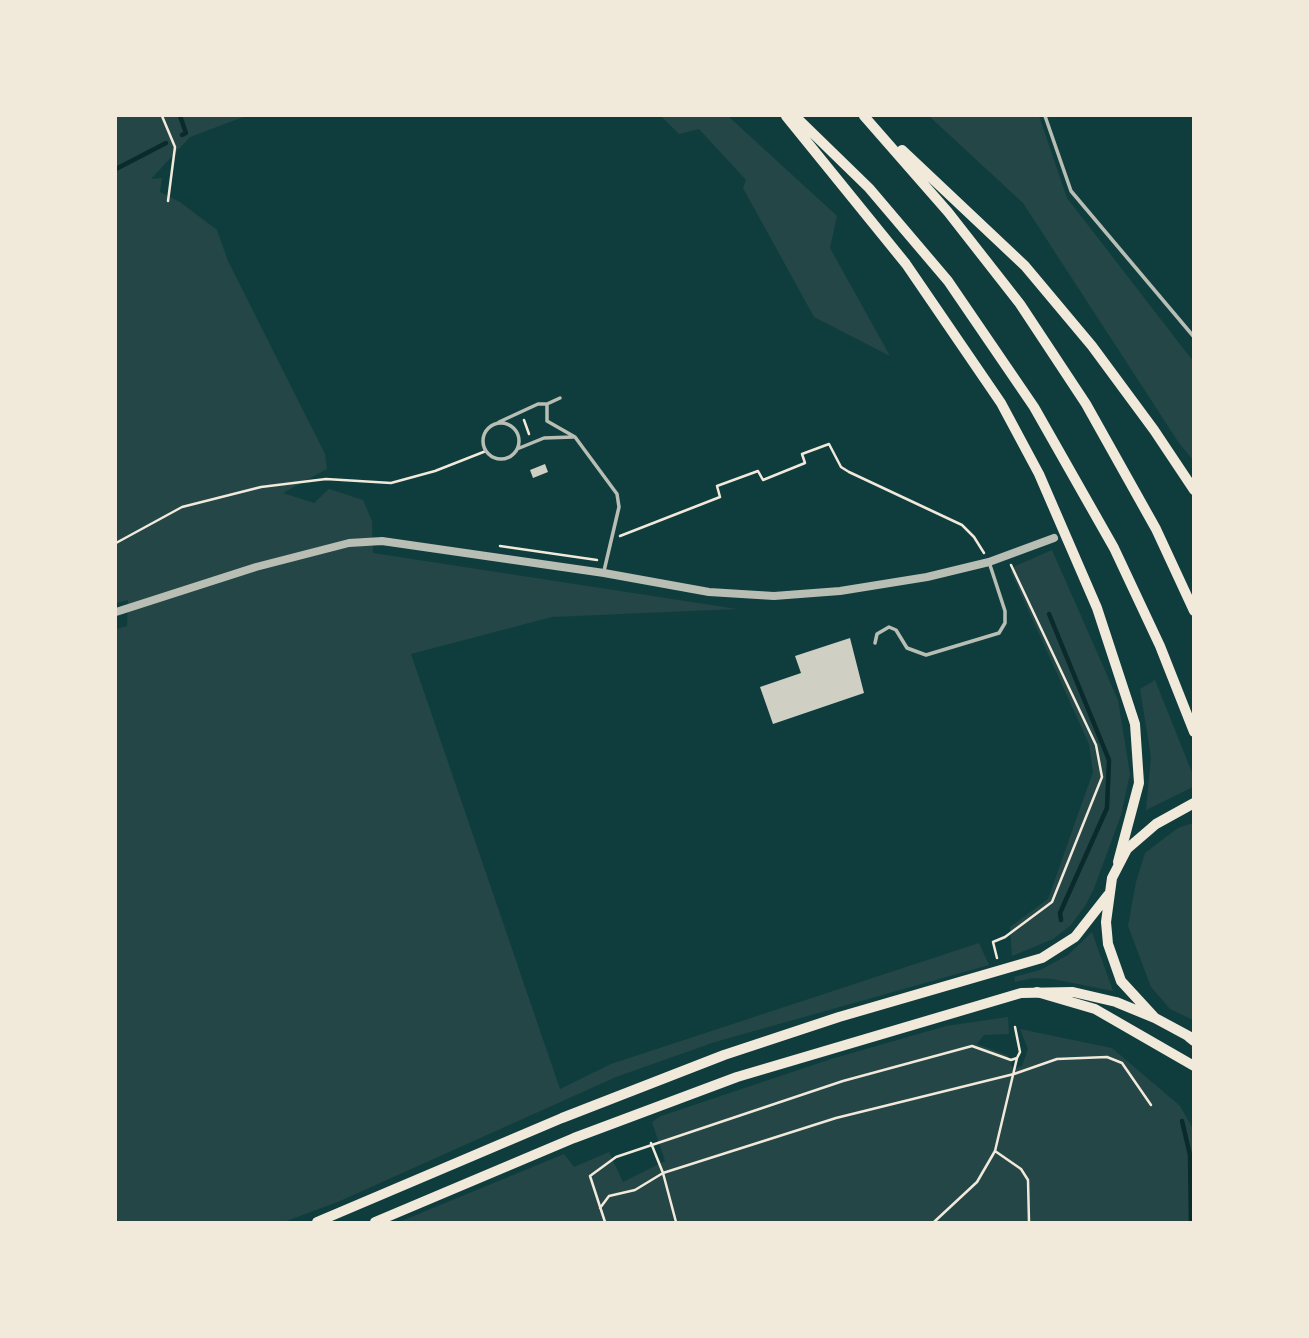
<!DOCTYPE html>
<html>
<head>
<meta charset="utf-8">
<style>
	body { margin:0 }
	#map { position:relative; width:1309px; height:1338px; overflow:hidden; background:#0f3d3e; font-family:Commissioner,sans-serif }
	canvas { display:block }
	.frame { position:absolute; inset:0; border:117px solid #f1e9da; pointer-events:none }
</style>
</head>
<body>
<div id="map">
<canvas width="1309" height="1338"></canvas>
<div class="frame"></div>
</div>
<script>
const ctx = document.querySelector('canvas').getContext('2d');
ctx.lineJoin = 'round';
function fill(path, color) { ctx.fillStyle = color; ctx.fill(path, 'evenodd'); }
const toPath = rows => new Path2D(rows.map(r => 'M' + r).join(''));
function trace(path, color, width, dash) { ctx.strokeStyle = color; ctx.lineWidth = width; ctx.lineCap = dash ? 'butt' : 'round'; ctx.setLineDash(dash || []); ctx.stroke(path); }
const green = toPath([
	[116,116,246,116,190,137,151,179,162,178,160,192,180,202,217,230,228,261,325,454,327,469,283,493,314,503,329,489,363,500,372,521,373,553,737,609,552,617,411,654,560,1089,611,1064,979,943,989,965,715,1042,616,1077,340,1201,284,1222,116,1222,116,629,127,626,128,600,116,603],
	[661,116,728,116,837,216,830,248,890,356,814,317,743,188,746,180,699,129,679,134],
	[929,116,1039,116,1067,198,1193,361,1193,460,1179,443,1023,203],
	[1052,550,1118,700,1130,774,1121,815,1093,891,1085,906,1071,925,1053,939,1012,956,1010,927,1048,899,1093,772,1089,744,1011,572,1013,567],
	[1155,680,1193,775,1193,787,1146,810,1151,757,1140,689],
	[1193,823,1194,823,1193,1020,1170,1009,1151,987,1128,926,1136,882,1145,853,1178,828],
	[1092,932,1113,991,1053,979,1033,978,1015,982,1014,977,1040,970,1068,955],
	[1008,1017,1009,1034,984,1035,977,1044,1007,1055,1013,1069,1022,1066,1028,1049,1020,1029,1112,1048,1180,1106,1192,1127,1193,1139,1193,1222,399,1222,564,1154,574,1167,609,1152,623,1182,665,1161,652,1122,661,1116,831,1059,946,1026]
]);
const stream = toPath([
	[180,116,186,133,182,135],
	[116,169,166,143],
	[1049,614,1109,760,1107,808,1060,913,1061,920],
	[1182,1121,1190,1155,1191,1222]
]);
const building = toPath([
	[545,464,548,472,533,478,530,470],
	[850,638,864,693,773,724,760,687,801,673,795,656]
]);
const path = toPath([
	[162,116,175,147,168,201],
	[524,420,529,434],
	[620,536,720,497,717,486,758,471,763,480,805,463,802,454,829,444,841,467,849,472,962,525,974,537,984,553],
	[116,543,182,507,261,487,326,479,391,483,435,471,486,451],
	[500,546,597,560],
	[997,958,993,942,1005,937,1052,902,1102,777,1096,745,1011,565],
	[651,1143,663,1173,676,1222],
	[995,1151,1021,1169,1028,1180,1029,1222],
	[600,1208,609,1196,635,1190,663,1173,836,1118,1014,1074,1057,1059,1107,1057,1122,1063,1151,1105],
	[605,1222,590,1176,616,1157,843,1081,972,1046,1011,1060,1017,1058,1020,1052,1015,1027],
	[934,1222,977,1182,995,1151,1017,1058]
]);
const service = toPath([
	[1045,116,1071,191,1194,337],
	[560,398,547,404,547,421,575,437,617,494,619,507,604,571],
	[499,422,538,404,546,404],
	'483 441a18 18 0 1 1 36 0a18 18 0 1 1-36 0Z',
	[517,449,544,438,573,437],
	[875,643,877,634,889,627,896,630,907,648,926,655,999,633,1005,623,1005,611,989,562]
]);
const tertiary = toPath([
	[116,612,256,567,349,543,382,541,604,573,709,592,774,596,840,591,927,577,989,562,1054,538]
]);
const primary = toPath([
	[1194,803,1156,824,1127,849,1112,878,1106,922,1108,944,1121,981,1155,1018,1194,1039],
	[317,1222,562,1118,724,1055,839,1017,1042,958,1075,937,1108,895],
	[375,1222,574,1138,737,1077,1021,993,1073,992,1116,1002,1155,1018]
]);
const motorway = toPath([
	[786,116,906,264,1001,403,1039,474,1097,608,1135,724,1139,783,1118,862],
	[795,116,869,188,948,281,1034,407,1114,548,1160,646,1194,732],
	[864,116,948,212,1020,304,1086,404,1156,529,1194,611],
	[902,150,1025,266,1092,346,1154,430,1194,490],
	[1037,992,1095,1009,1194,1066],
	[1189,1037,1194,1041]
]);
fill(green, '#244646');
trace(stream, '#0a2a2b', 4.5);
fill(building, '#cfcfc3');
trace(path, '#f1e9da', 2.5);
trace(service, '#b8beb3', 3.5);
trace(tertiary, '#b8beb3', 8);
trace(primary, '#f1e9da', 10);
trace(motorway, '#f1e9da', 10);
</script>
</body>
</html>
